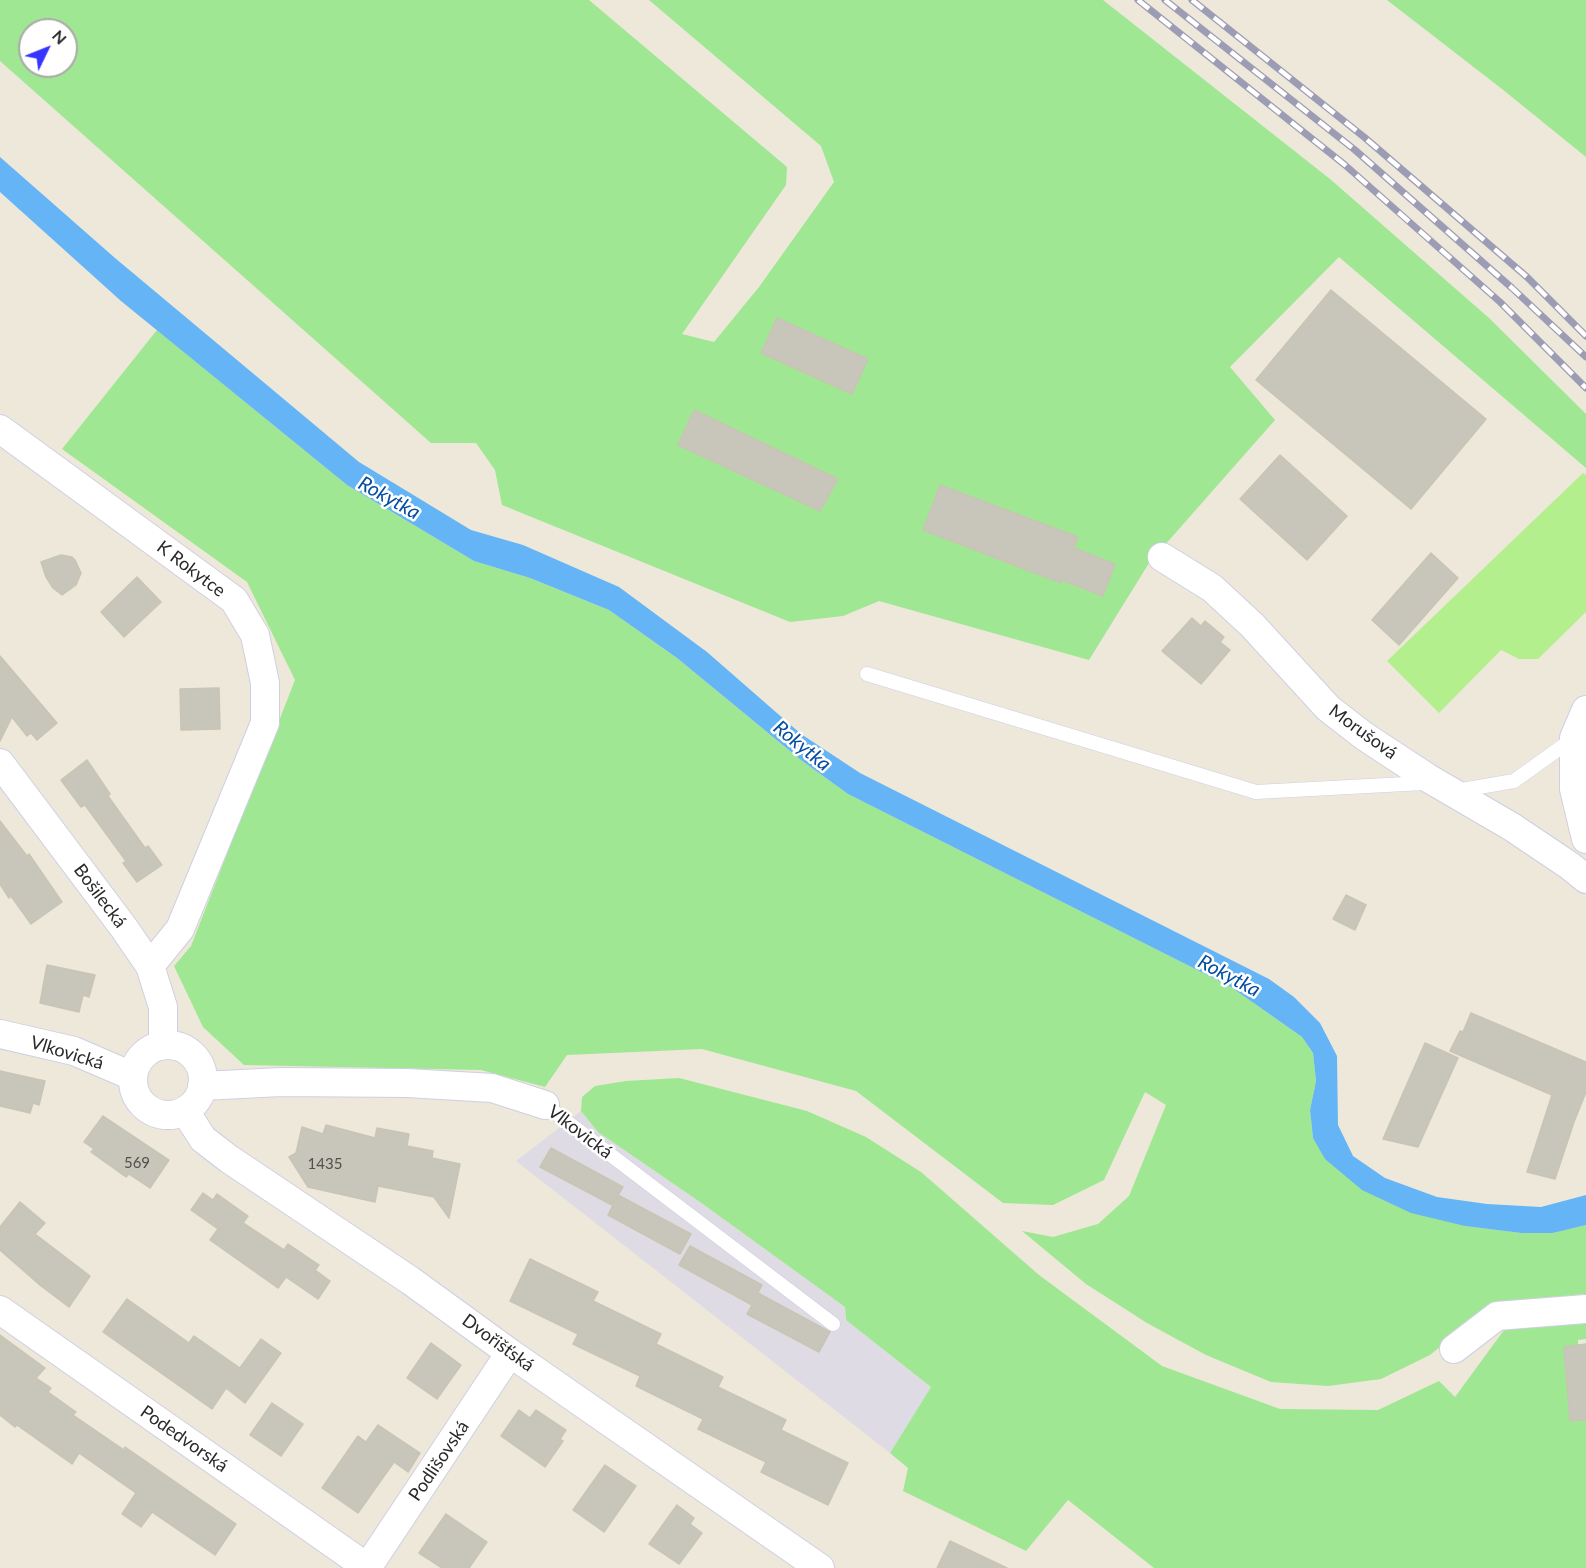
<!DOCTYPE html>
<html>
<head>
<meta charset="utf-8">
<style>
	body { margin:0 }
	#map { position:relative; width:1586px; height:1568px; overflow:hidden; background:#ede8da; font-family:Lato,sans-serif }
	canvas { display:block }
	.north { position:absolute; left:18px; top:18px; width:60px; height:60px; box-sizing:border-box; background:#fff; border:2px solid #a9a9a9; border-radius:50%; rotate:47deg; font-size:16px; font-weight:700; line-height:24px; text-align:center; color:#292929 }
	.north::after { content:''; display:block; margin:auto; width:21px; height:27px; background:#3634ff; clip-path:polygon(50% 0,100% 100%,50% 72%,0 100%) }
</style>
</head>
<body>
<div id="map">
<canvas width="1586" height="1568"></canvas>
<div class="north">N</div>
</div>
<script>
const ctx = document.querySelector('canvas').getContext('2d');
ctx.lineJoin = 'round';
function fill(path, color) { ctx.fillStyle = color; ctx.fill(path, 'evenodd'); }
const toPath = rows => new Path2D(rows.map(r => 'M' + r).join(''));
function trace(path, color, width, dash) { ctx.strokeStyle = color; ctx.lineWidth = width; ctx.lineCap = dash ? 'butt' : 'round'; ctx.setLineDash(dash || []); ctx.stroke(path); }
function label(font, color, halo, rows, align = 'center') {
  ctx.font = font + ' Lato,sans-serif'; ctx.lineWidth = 5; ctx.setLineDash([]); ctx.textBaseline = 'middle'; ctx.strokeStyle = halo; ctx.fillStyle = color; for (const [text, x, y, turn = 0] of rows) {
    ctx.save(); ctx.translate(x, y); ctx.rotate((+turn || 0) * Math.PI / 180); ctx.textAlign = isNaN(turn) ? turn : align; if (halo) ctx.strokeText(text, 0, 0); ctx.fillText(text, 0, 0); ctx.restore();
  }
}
const industrial = toPath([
	[581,1111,598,1132,700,1202,845,1307,846,1320,931,1387,890,1453,516,1161]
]);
const green = toPath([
	[0,0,589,0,787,167,786,185,682,334,714,342,759,287,834,182,821,146,649,0,1103,0,1330,179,1489,318,1586,414,1586,468,1339,257,1230,367,1275,420,1149,563,1089,660,879,601,843,616,790,622,502,505,495,470,476,443,431,443,0,61],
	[30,30,66,30,66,66,30,66],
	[777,318,868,359,852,393,761,353],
	[694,410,838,479,820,511,678,445],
	[940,485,1078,537,1061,583,923,530],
	[1087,554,1103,596,1102,596,1075,585],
	[1387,0,1586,0,1586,157,1502,89],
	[157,330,347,485,474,561,530,578,609,610,677,658,801,760,848,794,1231,987,1302,1037,1313,1053,1316,1081,1310,1110,1313,1138,1465,1226,1521,1233,1553,1233,1586,1225,1586,1294,1502,1302,1487,1309,1430,1355,1381,1379,1328,1386,1271,1382,1206,1355,1147,1323,1086,1284,1022,1231,1053,1237,1098,1224,1129,1196,1166,1105,1145,1092,1104,1180,1053,1205,1003,1203,856,1091,702,1049,567,1055,545,1087,481,1070,244,1065,203,1027,174,966,191,946,295,680,247,582,62,449],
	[679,1078,807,1111,866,1137,921,1172,1039,1275,1162,1366,1280,1409,1378,1410,1439,1381,1455,1397,1507,1326,1586,1322,1586,1339,1578,1340,1578,1345,1564,1347,1567,1381,1586,1380,1586,1568,1154,1568,1068,1500,1026,1551,903,1491,908,1468,890,1453,931,1387,846,1320,845,1307,700,1202,598,1132,581,1111,582,1097,595,1086,626,1081]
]);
const pitch = toPath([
	[1583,473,1586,475,1586,612,1538,659,1519,659,1501,650,1439,713,1387,661]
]);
const water = toPath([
	[0,157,115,258,359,462,471,530,523,545,619,587,707,652,801,734,860,773,1269,979,1294,997,1320,1023,1337,1056,1338,1125,1353,1156,1385,1178,1437,1197,1487,1204,1541,1207,1586,1195,1586,1225,1553,1233,1521,1233,1465,1226,1411,1213,1362,1190,1325,1159,1313,1138,1310,1110,1316,1081,1313,1053,1302,1037,1231,987,848,794,801,760,677,658,609,610,530,578,474,561,347,485,121,301,0,192]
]);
const building = toPath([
	[1331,290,1486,419,1411,509,1256,380,1331,290],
	[777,318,868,359,852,394,761,353,777,318],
	[694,410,838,479,820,511,678,445,694,410],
	[1280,455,1347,516,1307,560,1240,499,1280,455],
	[940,485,1078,537,1074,548,1115,564,1103,596,1062,580,1061,583,923,530,940,485],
	[1431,553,1458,578,1399,645,1372,620,1431,553],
	[61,555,72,557,75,560,81,573,76,585,62,595,53,588,46,577,41,562,61,555],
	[137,577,161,602,124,637,101,612,137,577],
	[1192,618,1201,626,1205,621,1224,637,1220,642,1230,650,1201,684,1162,651,1192,618],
	[0,656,57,723,37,740,31,733,27,736,12,717,0,741,0,656],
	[219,688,220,729,181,730,180,689,219,688],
	[87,760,110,794,108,796,145,848,148,846,162,865,137,882,123,863,126,861,85,805,81,807,61,780,87,760],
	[0,821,27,856,29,854,62,902,31,924,11,896,9,898,0,884,0,821],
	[1346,895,1366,905,1355,930,1333,919,1346,895],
	[47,965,95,975,89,997,83,995,79,1012,40,1003,47,965],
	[1471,1013,1586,1062,1586,1092,1574,1122,1555,1179,1527,1172,1552,1095,1450,1051,1460,1031,1463,1032,1471,1013],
	[1425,1043,1458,1058,1418,1147,1383,1139,1425,1043],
	[0,1071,45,1081,39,1105,33,1103,30,1113,0,1106,0,1071],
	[103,1116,169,1160,150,1188,129,1174,126,1177,91,1152,94,1149,84,1142,103,1116],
	[326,1125,375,1138,377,1128,409,1134,407,1146,433,1151,432,1158,460,1164,449,1218,434,1197,378,1186,375,1202,308,1187,289,1157,296,1153,302,1127,323,1134,326,1125],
	[551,1148,623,1187,612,1205,540,1167,551,1148],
	[203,1193,213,1200,217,1194,248,1216,243,1223,284,1250,288,1244,319,1265,315,1270,330,1281,318,1299,286,1277,278,1288,210,1240,218,1229,191,1210,203,1193],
	[618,1195,691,1234,680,1254,608,1215,618,1195],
	[20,1202,45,1223,35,1234,90,1276,69,1307,41,1286,0,1250,0,1227,20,1202],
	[690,1246,762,1285,758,1293,830,1332,819,1352,747,1314,752,1305,679,1265,690,1246],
	[530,1259,598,1292,593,1301,661,1334,656,1344,723,1377,718,1387,786,1420,781,1430,848,1463,828,1505,761,1472,766,1462,698,1429,703,1419,636,1386,640,1376,573,1344,578,1334,510,1301,530,1259],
	[127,1299,189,1343,194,1336,240,1368,261,1339,281,1353,245,1403,226,1388,212,1409,103,1332,127,1299],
	[0,1335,45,1368,36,1378,51,1388,48,1392,76,1412,73,1415,124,1450,125,1447,236,1524,215,1555,152,1512,141,1527,122,1514,136,1493,79,1453,72,1464,17,1425,15,1427,0,1415,0,1335],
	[431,1343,461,1365,437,1399,407,1378,431,1343],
	[1586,1344,1586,1420,1570,1421,1564,1347,1586,1344],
	[272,1403,303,1424,281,1456,250,1435,272,1403],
	[519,1410,530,1418,536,1410,566,1430,560,1439,563,1441,545,1467,501,1436,519,1410],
	[378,1425,420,1453,408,1472,394,1462,358,1513,322,1488,358,1436,366,1442,378,1425],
	[605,1465,636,1486,604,1532,573,1510,605,1465],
	[677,1505,694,1518,690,1524,702,1533,679,1564,649,1544,677,1505],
	[446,1514,487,1542,469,1568,442,1568,419,1553,446,1514],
	[950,1541,1007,1568,937,1568,950,1541]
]);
const lane = toPath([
	[867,674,1256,792,1424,783,1427,780],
	[1456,791,1514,781,1574,738],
	[545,1105,833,1324]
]);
const street = toPath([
	[0,429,234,600,255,635,265,683,265,723,180,929,150,966],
	[1162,557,1212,588,1252,625,1328,708,1364,736,1428,778,1512,827,1570,866,1586,879],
	[1586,710,1574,738,1574,789,1586,839],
	[0,763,124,928,150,966,163,1007,163,1045],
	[0,1034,74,1051,132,1076],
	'133 1080a35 35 0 1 1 70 0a35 35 0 1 1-70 0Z',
	[202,1086,281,1082,407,1083,492,1088,545,1105],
	[185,1111,203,1139,229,1159,411,1281,510,1353,820,1568],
	[0,1310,368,1568],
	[1454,1349,1497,1316,1586,1309],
	[367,1568,510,1353]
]);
const rail = toPath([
	[1138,0,1345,165,1500,302,1586,388],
	[1165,0,1355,150,1512,288,1586,357],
	[1192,0,1364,137,1527,277,1586,336]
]);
const numberNames = [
	["569",137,1163],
	["1435",325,1164]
];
const streetNames = [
	["K Rokytce",191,569,37],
	["Morušová",1363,732,36],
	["Bošilecká",100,896,53],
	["Vlkovická",67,1053,17],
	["Vlkovická",580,1132,37],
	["Dvořišťská",498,1343,36],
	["Podedvorská",184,1439,35],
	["Podlišovská",439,1461,-56]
];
const waterNames = [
	["Rokytka",389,498,29],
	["Rokytka",802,746,39],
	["Rokytka",1229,976,28]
];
fill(industrial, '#dfdbe4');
fill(green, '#9fe792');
fill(pitch, '#b3ef8d');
fill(water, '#65b4f6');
fill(building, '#c8c5ba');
trace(building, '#c8c5b3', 1.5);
trace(lane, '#cfcfe3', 15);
trace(street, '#cfcfe3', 30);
trace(lane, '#fff', 14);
trace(street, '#fff', 28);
trace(rail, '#9d9cb5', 7);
trace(rail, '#fff', 4.5, [14]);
label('15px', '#51504d', null, numberNames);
label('18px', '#292929', '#fff', streetNames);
label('italic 20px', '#044da2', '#fff', waterNames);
</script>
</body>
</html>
